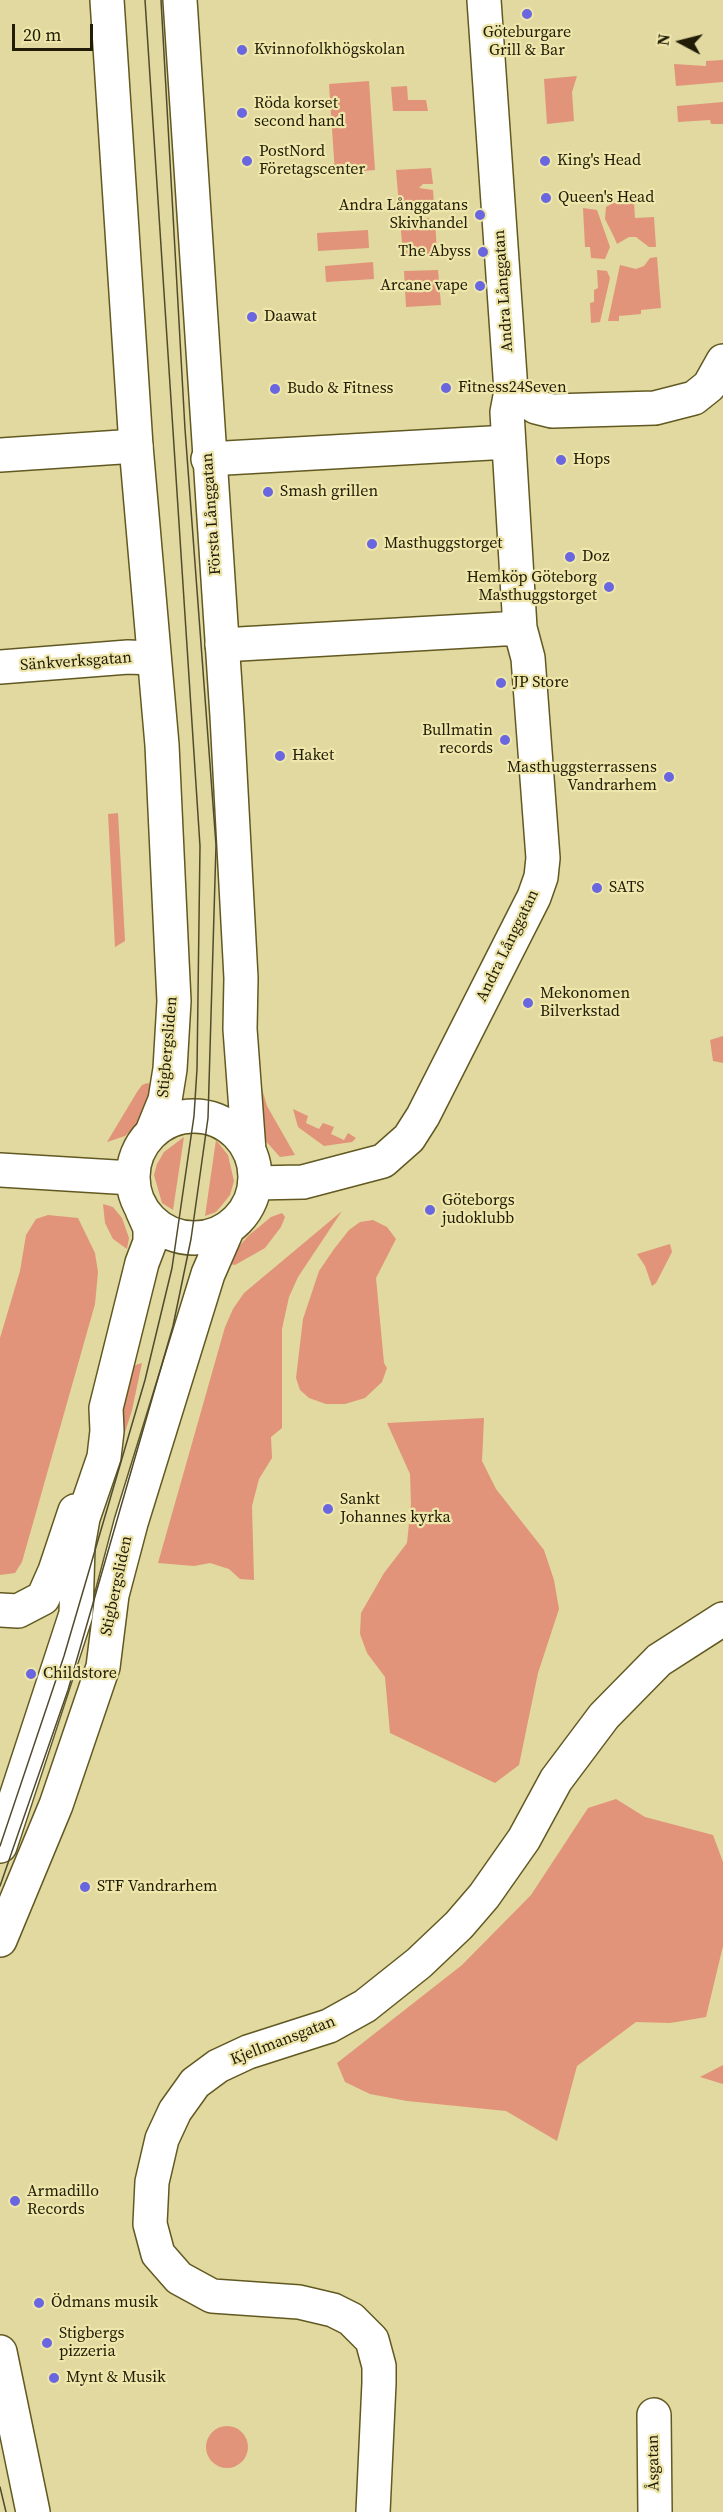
<!DOCTYPE html>
<html>
<head>
<meta charset="utf-8">
<style>
	body { margin:0 }
	#map { position:relative; width:723px; height:2512px; overflow:hidden; background:#e1d99f; font-family:"Source Serif 4",serif }
	canvas { display:block }
	.north { position:absolute; left:651px; top:12px; width:60px; height:60px; -webkit-text-stroke:4px #eee6ab; paint-order:stroke; rotate:277deg; font-size:16px; font-weight:700; line-height:24px; text-align:center; color:#201c06 }
	.north::after { content:''; display:block; margin:auto; width:21px; height:27px; background:#201c06; clip-path:polygon(50% 0,100% 100%,50% 72%,0 100%) }
	.scale { position:absolute; left:12px; top:24px; width:81px; height:27px; box-sizing:border-box; border:3px solid #201c06; border-top:0; padding-left:8px; font-size:18px; line-height:21px; white-space:nowrap; color:#201c06; -webkit-text-stroke:4px #eee6ab; paint-order:stroke }
</style>
</head>
<body>
<div id="map">
<canvas width="723" height="2512"></canvas>
<div class="north">N</div>
<div class="scale">20 m</div>
</div>
<script>
const ctx = document.querySelector('canvas').getContext('2d');
ctx.lineJoin = 'round';
function fill(path, color) { ctx.fillStyle = color; ctx.fill(path, 'evenodd'); }
const toPath = rows => new Path2D(rows.map(r => 'M' + r).join(''));
function trace(path, color, width, dash) { ctx.strokeStyle = color; ctx.lineWidth = width; ctx.lineCap = dash ? 'butt' : 'round'; ctx.setLineDash(dash || []); ctx.stroke(path); }
function label(font, color, halo, rows, align = 'center') {
  ctx.font = font + ' "Source Serif 4",serif'; ctx.lineWidth = 4.5; ctx.setLineDash([]); ctx.textBaseline = 'middle'; ctx.strokeStyle = halo; ctx.fillStyle = color; for (const [text, x, y, turn = 0] of rows) {
    ctx.save(); ctx.translate(x, y); ctx.rotate((+turn || 0) * Math.PI / 180); ctx.textAlign = isNaN(turn) ? turn : align; if (halo) ctx.strokeText(text, 0, 0); ctx.fillText(text, 0, 0); ctx.restore();
  }
}
const green = toPath([
	[723,60,723,82,676,86,674,64,706,66,706,61],
	[577,76,572,92,574,121,547,124,544,79],
	[369,81,375,170,335,173,329,84],
	[407,86,408,100,426,100,428,111,393,111,391,87],
	[723,102,723,124,711,124,710,120,678,122,677,106],
	[431,168,433,184,423,184,419,188,433,190,434,204,399,206,396,170],
	[634,202,635,218,654,217,656,247,649,247,636,237,629,237,617,244,614,237,605,219,606,207,613,203],
	[583,208,597,210,610,247,605,259,591,258,590,247,585,247],
	[435,218,437,254,403,255,400,219],
	[368,230,369,248,318,251,317,233],
	[657,257,661,308,641,310,641,314,619,316,619,321,608,321,620,265,636,269,644,266,650,258],
	[373,262,374,279,326,282,325,266],
	[438,270,441,305,406,307,404,271],
	[597,270,607,271,610,278,600,322,591,323,590,303,594,302,594,290,598,288],
	[118,813,125,941,115,947,108,814],
	[723,1036,723,1063,713,1061,710,1040],
	[260,1082,267,1106,295,1155,280,1157,263,1138],
	[147,1083,157,1086,148,1114,125,1136,107,1142,137,1092,142,1085],
	[293,1109,308,1116,306,1123,319,1129,323,1123,334,1127,331,1134,344,1140,348,1133,356,1138,352,1142,324,1146,298,1127],
	[184,1137,173,1210,162,1203,154,1175,157,1164,164,1152],
	[216,1140,228,1155,234,1181,230,1195,222,1205,216,1212,205,1216],
	[103,1204,113,1207,122,1218,129,1238,127,1249,113,1239,105,1223],
	[342,1211,298,1277,289,1297,282,1329,282,1428,271,1437,272,1458,259,1479,252,1506,254,1580,240,1579,229,1569,210,1563,194,1566,158,1563,225,1327,233,1309,244,1293],
	[282,1213,285,1217,281,1227,265,1248,235,1265,225,1263,248,1236,271,1217],
	[48,1215,78,1218,95,1253,98,1272,95,1304,22,1562,15,1573,0,1575,0,1338,20,1271,26,1235,36,1219],
	[373,1220,387,1227,396,1239,376,1278,384,1363,387,1368,382,1382,365,1398,345,1404,326,1404,309,1398,300,1390,296,1378,303,1319,319,1271,334,1249,349,1230,360,1222],
	[670,1244,672,1252,656,1283,652,1286,645,1266,637,1254],
	[142,1363,132,1410,87,1553,123,1369],
	[484,1418,482,1461,496,1489,544,1550,554,1580,559,1609,538,1673,519,1765,495,1783,390,1733,385,1677,367,1653,360,1634,361,1613,384,1573,407,1543,411,1504,410,1474,387,1423],
	[616,1799,645,1817,713,1835,723,1862,723,1946,706,2017,670,2023,636,2022,577,2066,557,2141,506,2111,407,2101,370,2094,345,2082,337,2063,462,1965,531,1895,588,1808],
	[723,2065,723,2084,700,2077],
	'206 2447a21 21 0 1 1 42 0a21 21 0 1 1-42 0Z'
]);
const street = toPath([
	[511,391,536,407,552,411,655,408,694,398,709,386,723,361],
	[0,455,136,446],
	[208,459,508,442],
	[222,645,520,628],
	[0,667,128,657,153,658],
	[0,1170,132,1178],
	[255,1183,303,1182,383,1161,409,1138,423,1116,534,897,541,877,543,858,528,658,520,628,507,412,511,391,484,0],
	[0,1610,18,1611,43,1598,55,1571,75,1511],
	[654,2415,655,2512],
	[373,2512,379,2383,379,2366,372,2340,351,2319,333,2310,299,2302,212,2296,179,2278,158,2254,150,2224,152,2182,162,2139,175,2111,195,2083,218,2066,248,2052,329,2026,365,2006,419,1963,459,1925,484,1896,524,1839,556,1780,604,1716,659,1660,723,1619]
]);
const secondary = toPath([
	[107,0,136,446,162,745,172,960,174,1001,170,1069,165,1100,152,1132],
	[180,0,227,716,241,978,240,1029,249,1151],
	'133 1177a61 61 0 1 1 122 0a61 61 0 1 1-122 0Z',
	[0,1846,76,1614,78,1546,83,1518,104,1457,107,1431,106,1408,142,1263,150,1242,150,1228,142,1210],
	[0,1940,56,1805,103,1667,112,1595,131,1523,208,1274,228,1228],
	[0,2352,33,2512]
]);
const tram = toPath([
	[0,1846,64,1656,145,1380,172,1268,194,1116,197,1069,200,846,145,0],
	[0,1886,68,1690,173,1326,191,1239,208,1118,216,845,185,429,161,0],
	[0,2487,6,2512]
]);
const markers = [
	[527,14,6,"#6a66df"],
	[242,50,6,"#6a66df"],
	[242,113,6,"#6a66df"],
	[247,161,6,"#6a66df"],
	[545,161,6,"#6a66df"],
	[546,198,6,"#6a66df"],
	[480,215,6,"#6a66df"],
	[483,252,6,"#6a66df"],
	[480,286,6,"#6a66df"],
	[252,317,6,"#6a66df"],
	[446,388,6,"#6a66df"],
	[275,389,6,"#6a66df"],
	[561,460,6,"#6a66df"],
	[268,492,6,"#6a66df"],
	[372,544,6,"#6a66df"],
	[570,557,6,"#6a66df"],
	[609,587,6,"#6a66df"],
	[501,683,6,"#6a66df"],
	[505,740,6,"#6a66df"],
	[280,756,6,"#6a66df"],
	[669,777,6,"#6a66df"],
	[597,888,6,"#6a66df"],
	[528,1003,6,"#6a66df"],
	[430,1210,6,"#6a66df"],
	[328,1509,6,"#6a66df"],
	[31,1674,6,"#6a66df"],
	[85,1887,6,"#6a66df"],
	[15,2201,6,"#6a66df"],
	[39,2303,6,"#6a66df"],
	[47,2343,6,"#6a66df"],
	[54,2378,6,"#6a66df"]
];
const poiNames = [
	["Göteburgare",527,33,"center"],
	["Grill & Bar",527,51,"center"],
	["Kvinnofolkhögskolan",254,50],
	["Röda korset",254,104],
	["second hand",254,122],
	["PostNord",259,152],
	["Företagscenter",259,170],
	["King's Head",557,161],
	["Queen's Head",558,198],
	["Andra Långgatans",468,206,"right"],
	["Skivhandel",468,224,"right"],
	["The Abyss",471,252,"right"],
	["Arcane vape",468,286,"right"],
	["Daawat",264,317],
	["Fitness24Seven",458,388],
	["Budo & Fitness",287,389],
	["Hops",573,460],
	["Smash grillen",280,492],
	["Masthuggstorget",384,544],
	["Doz",582,557],
	["Hemköp Göteborg",597,578,"right"],
	["Masthuggstorget",597,596,"right"],
	["JP Store",513,683],
	["Bullmatin",493,731,"right"],
	["records",493,749,"right"],
	["Haket",292,756],
	["Masthuggsterrassens",657,768,"right"],
	["Vandrarhem",657,786,"right"],
	["SATS",609,888],
	["Mekonomen",540,994],
	["Bilverkstad",540,1012],
	["Göteborgs",442,1201],
	["judoklubb",442,1219],
	["Sankt",340,1500],
	["Johannes kyrka",340,1518],
	["Childstore",43,1674],
	["STF Vandrarhem",97,1887],
	["Armadillo",27,2192],
	["Records",27,2210],
	["Ödmans musik",51,2303],
	["Stigbergs",59,2334],
	["pizzeria",59,2352],
	["Mynt & Musik",66,2378]
];
const streetNames = [
	["Andra Långgatan",504,291,-94],
	["Första Långgatan",212,514,-94],
	["Sänkverksgatan",76,662,-4],
	["Andra Långgatan",508,946,-64],
	["Stigbergsliden",168,1047,-85],
	["Stigbergsliden",117,1586,-78],
	["Kjellmansgatan",283,2041,-21],
	["Åsgatan",654,2463,-91]
];
fill(green, '#e19479');
trace(street, '#625922', 36);
trace(secondary, '#625922', 36);
trace(street, '#fff', 33);
trace(secondary, '#fff', 33);
trace(tram, '#504b2c', 1.5);
for (const [x, y, r, color] of markers) { const dot = new Path2D(); dot.arc(x, y, r, 0, 2 * Math.PI); ctx.fillStyle = color; ctx.fill(dot); trace(dot, '#eee6ab', 2); }
label('16px', '#201c06', '#eee6ab', poiNames, 'left');
label('16px', '#201c06', '#eee6ab', streetNames);
</script>
</body>
</html>
